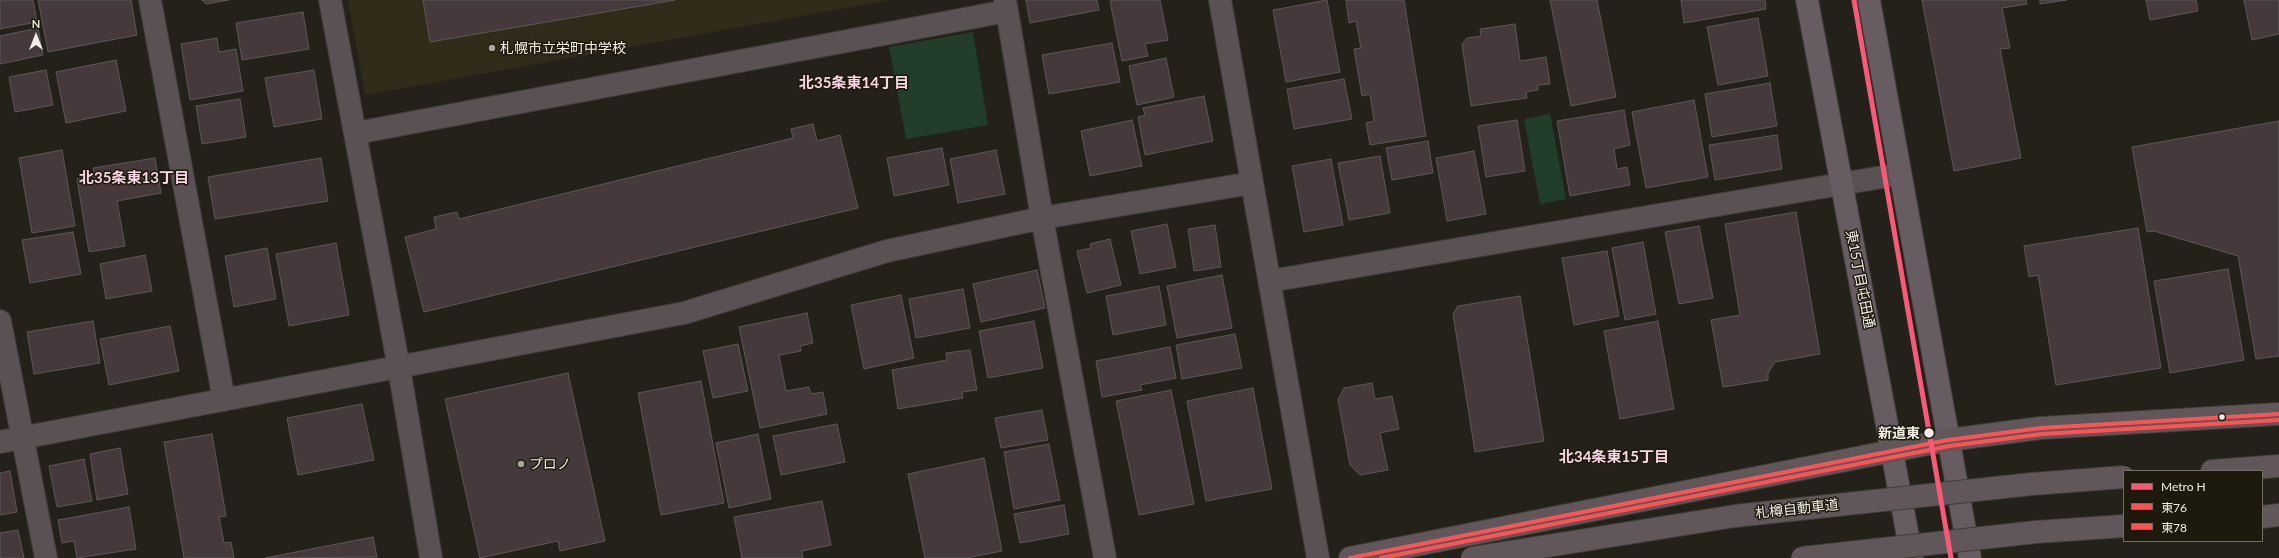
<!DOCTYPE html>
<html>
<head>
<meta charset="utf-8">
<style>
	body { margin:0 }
	#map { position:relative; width:2279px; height:558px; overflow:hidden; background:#23211a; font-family:Lato,"Noto Sans JP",sans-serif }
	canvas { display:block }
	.legend { position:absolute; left:2123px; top:470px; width:140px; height:72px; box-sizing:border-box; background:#1e190d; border:1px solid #726e64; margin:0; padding:5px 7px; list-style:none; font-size:12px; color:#f1eee6 }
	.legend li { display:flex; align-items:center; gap:8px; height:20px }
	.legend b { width:20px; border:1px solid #726e64 }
	.north { position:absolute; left:16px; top:16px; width:40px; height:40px; -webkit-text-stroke:3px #1e190d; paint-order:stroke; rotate:0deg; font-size:11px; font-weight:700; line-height:16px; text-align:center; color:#f1eee6 }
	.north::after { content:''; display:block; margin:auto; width:14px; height:18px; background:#f1eee6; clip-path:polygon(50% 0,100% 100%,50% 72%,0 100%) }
</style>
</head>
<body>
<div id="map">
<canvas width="2279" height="558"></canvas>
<ul class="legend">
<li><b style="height:5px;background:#f75a77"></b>Metro H</li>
<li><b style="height:5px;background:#ff5353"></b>東76</li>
<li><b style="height:5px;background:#ff5353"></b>東78</li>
</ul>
<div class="north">N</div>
</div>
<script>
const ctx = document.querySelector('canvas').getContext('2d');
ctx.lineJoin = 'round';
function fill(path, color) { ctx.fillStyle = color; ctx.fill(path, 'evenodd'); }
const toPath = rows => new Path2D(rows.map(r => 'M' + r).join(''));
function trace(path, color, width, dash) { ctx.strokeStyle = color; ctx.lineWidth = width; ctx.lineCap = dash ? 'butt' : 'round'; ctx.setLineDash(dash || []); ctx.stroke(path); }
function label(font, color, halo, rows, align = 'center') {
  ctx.font = font + ' Lato,"Noto Sans JP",sans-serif'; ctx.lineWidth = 3; ctx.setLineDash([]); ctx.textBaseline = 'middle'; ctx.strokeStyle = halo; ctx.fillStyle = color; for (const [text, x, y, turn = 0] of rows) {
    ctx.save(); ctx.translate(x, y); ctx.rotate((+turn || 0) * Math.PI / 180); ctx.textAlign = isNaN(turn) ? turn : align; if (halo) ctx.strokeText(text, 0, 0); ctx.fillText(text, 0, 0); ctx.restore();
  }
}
const built = toPath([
	[348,0,890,0,365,95]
]);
const green = toPath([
	[973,32,988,125,906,139,889,47],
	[1550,114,1566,199,1540,204,1524,119]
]);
const building = toPath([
	[0,0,33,0,37,22,0,29,0,0],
	[38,0,131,0,137,35,48,52,38,0],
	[202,0,229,0,206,4,202,0],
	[423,0,675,0,430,42,423,0],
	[1026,0,1097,0,1099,10,1030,23,1026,0],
	[1116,0,1160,0,1168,40,1145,44,1148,56,1122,61,1110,1,1116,0],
	[1327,0,1340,72,1286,82,1273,10,1327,0],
	[1346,0,1404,0,1426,136,1370,145,1366,123,1374,121,1370,94,1362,96,1354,49,1361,48,1356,21,1349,23,1346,0],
	[1550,0,1597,0,1616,97,1571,106,1550,0],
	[1681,0,1765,0,1766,9,1684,23,1681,0],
	[1922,0,2026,0,2027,4,2002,8,2010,48,2000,49,2021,158,1954,171,1922,0],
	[2040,0,2067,0,2040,4,2040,0],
	[2146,0,2196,0,2198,11,2150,20,2146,0],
	[2244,0,2279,0,2279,34,2252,40,2244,0],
	[303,12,309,49,242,60,236,23,303,12],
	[1758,18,1768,76,1718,85,1707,27,1758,18],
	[1515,24,1520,61,1546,57,1550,84,1538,85,1538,90,1526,92,1527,98,1471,106,1462,44,1467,38,1481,36,1480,29,1515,24],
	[38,28,43,55,0,64,0,36,38,28],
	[217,38,219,52,236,49,243,91,190,100,181,44,217,38],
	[1112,43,1120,82,1049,94,1042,55,1112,43],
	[1166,58,1174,97,1137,105,1129,66,1166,58],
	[116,60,126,111,66,123,56,72,116,60],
	[46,70,53,105,15,112,9,77,46,70],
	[314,70,322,119,274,127,265,78,314,70],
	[1344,79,1352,119,1294,129,1287,89,1344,79],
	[1770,83,1777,126,1712,137,1705,94,1770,83],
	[1204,96,1213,141,1145,155,1138,117,1145,115,1143,108,1204,96],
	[240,99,246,137,202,144,196,106,240,99],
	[1694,100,1708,177,1646,188,1632,112,1694,100],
	[1624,110,1630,145,1614,149,1617,169,1627,167,1630,185,1570,196,1557,121,1624,110],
	[1132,120,1142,166,1090,176,1081,131,1132,120],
	[1517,120,1525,171,1486,177,1478,126,1517,120],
	[2279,121,2279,356,2256,359,2238,256,2154,231,2147,232,2132,147,2279,121],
	[813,124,817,141,840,135,858,208,424,312,405,237,436,229,434,217,457,212,459,219,793,138,791,129,813,124],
	[1777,135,1782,169,1715,180,1709,145,1777,135],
	[1428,141,1433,173,1392,180,1386,148,1428,141],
	[942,148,949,185,894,196,887,158,942,148],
	[62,150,75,226,32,233,19,158,62,150],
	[996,150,1005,194,958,203,950,159,996,150],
	[1474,151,1486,214,1447,221,1436,158,1474,151],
	[1380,156,1390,213,1349,220,1338,163,1380,156],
	[155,158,161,193,117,201,125,246,89,252,77,179,95,176,93,168,155,158],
	[321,158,328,201,215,219,208,177,321,158],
	[1331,159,1343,225,1304,232,1292,166,1331,159],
	[1796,212,1820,354,1775,362,1768,373,1768,380,1723,387,1711,320,1740,315,1725,224,1796,212],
	[1167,224,1176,267,1140,274,1131,231,1167,224],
	[1215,225,1221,267,1194,271,1188,229,1215,225],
	[1699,226,1713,298,1679,304,1665,232,1699,226],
	[2138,228,2161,368,2056,385,2038,275,2029,277,2024,246,2138,228],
	[73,232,81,274,30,283,22,240,73,232],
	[1110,239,1121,285,1087,293,1077,251,1091,248,1090,244,1110,239],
	[1643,242,1656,314,1625,320,1612,248,1643,242],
	[336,243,349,315,289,326,276,254,336,243],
	[267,248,276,299,234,307,225,256,267,248],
	[1607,251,1619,316,1574,325,1562,258,1607,251],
	[145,255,152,291,106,299,100,264,145,255],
	[2228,269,2244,360,2170,373,2154,281,2228,269],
	[1037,270,1045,308,981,322,973,284,1037,270],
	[1222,275,1232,328,1177,338,1167,286,1222,275],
	[1159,286,1166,325,1113,335,1106,296,1159,286],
	[963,289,970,328,916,338,909,299,963,289],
	[901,295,914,358,864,369,851,305,901,295],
	[1520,296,1544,441,1475,452,1453,314,1458,306,1520,296],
	[807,313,813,343,800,346,801,351,779,355,786,391,809,387,811,394,823,392,827,414,760,428,739,327,807,313],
	[93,321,100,363,34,374,27,332,93,321],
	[1034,321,1043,368,988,378,979,331,1034,321],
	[1658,321,1674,409,1620,419,1604,331,1658,321],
	[170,326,179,371,109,385,100,339,170,326],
	[1235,334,1242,368,1182,379,1176,345,1235,334],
	[738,344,748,391,713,398,703,351,738,344],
	[1170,347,1176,378,1140,385,1142,390,1102,397,1096,361,1170,347],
	[970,350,977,390,962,392,963,398,898,409,892,370,947,360,946,353,970,350],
	[568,373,605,541,560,551,558,541,480,558,445,399,568,373],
	[701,381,724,503,661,515,638,393,701,381],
	[1372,383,1375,399,1392,396,1399,429,1380,433,1388,470,1360,475,1350,465,1338,400,1344,388,1372,383],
	[1253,388,1272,489,1206,501,1187,401,1253,388],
	[1171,390,1194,504,1139,515,1116,401,1171,390],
	[362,404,374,460,298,475,287,418,362,404],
	[1042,410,1048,440,1001,448,995,418,1042,410],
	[837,424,845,462,781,475,773,436,837,424],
	[212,434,226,516,219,517,224,543,231,542,234,558,184,558,164,442,212,434],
	[758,434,771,499,729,508,716,443,758,434],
	[1049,444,1060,500,1014,509,1004,452,1049,444],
	[120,448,128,494,97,500,90,454,120,448],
	[984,458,1002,551,967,558,925,558,908,474,984,458],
	[84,459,92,501,57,507,49,466,84,459],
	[10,471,17,512,0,515,0,473,10,471],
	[822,501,831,545,802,551,803,558,742,558,734,517,822,501],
	[1064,505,1069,534,1020,543,1014,514,1064,505],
	[129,507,136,549,77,558,74,541,62,543,58,520,129,507],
	[18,530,24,558,0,558,0,533,18,530],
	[373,537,377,557,265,558,373,537]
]);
const street = toPath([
	[150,0,224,400],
	[330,0,399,368,431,558],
	[1220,0,1318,558],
	[1007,11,1042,218,1105,558],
	[356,133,1007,11,1005,0],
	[1270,281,1900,174],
	[0,321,46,558],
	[0,442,684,313,887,251,1042,218,1252,183]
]);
const secondary = toPath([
	[1807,0,1912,558],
	[1869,0,1970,558]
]);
const highway = toPath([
	[2212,471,2279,466],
	[2262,517,2279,515],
	[1350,558,1948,440,2041,428,2279,414]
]);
const highwayBridge = toPath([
	[1472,558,1735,516,2032,484,2124,477],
	[1802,558,2036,532,2124,526]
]);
const bus1 = toPath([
	[1350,558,1948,440,2041,428,2279,414]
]);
const bus2 = toPath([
	[1381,558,1949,446,2042,434,2279,420]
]);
const metro1 = toPath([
	[1854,0,1951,558]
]);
const markers = [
	[492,48,4,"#a9a69f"],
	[2222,417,3.5,"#f1eee6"],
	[1929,433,5.5,"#f1eee6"],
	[521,464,4,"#a9a69f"]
];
const poiNames = [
	["札幌市立栄町中学校",500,48],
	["プロノ",529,464]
];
const streetNames = [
	["東15丁目屯田通",1860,279,79],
	["札樽自動車道",1797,509,-6]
];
const stopNames = [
	["新道東",1920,433]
];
const neighbourhoodNames = [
	["北35条東14丁目",854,83],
	["北35条東13丁目",134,178],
	["北34条東15丁目",1614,457]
];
fill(built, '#312b19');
fill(green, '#203e2a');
fill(building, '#45393b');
trace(building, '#5c5856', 1);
trace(street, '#3f3d37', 24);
trace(secondary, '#3f3d37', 24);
trace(highway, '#3f3d37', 24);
trace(street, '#5a5155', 22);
trace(secondary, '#665c61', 22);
trace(highway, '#61575a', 22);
trace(highwayBridge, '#3f3d37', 24, []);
trace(highwayBridge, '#61575a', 22);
trace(bus1, '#ff5353', 4);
trace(bus2, '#ff5353', 4);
trace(metro1, '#f75a77', 5);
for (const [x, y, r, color] of markers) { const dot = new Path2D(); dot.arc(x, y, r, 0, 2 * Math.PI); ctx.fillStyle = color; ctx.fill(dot); trace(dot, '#1e190d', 1.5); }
label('14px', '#f1eee6', '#1e190d', poiNames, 'left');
label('14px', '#f1eee6', '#1e190d', streetNames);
label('bold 14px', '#f1eee6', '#1e190d', stopNames, 'right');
label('bold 15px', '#f8d7e4', '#1e190d', neighbourhoodNames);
</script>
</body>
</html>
